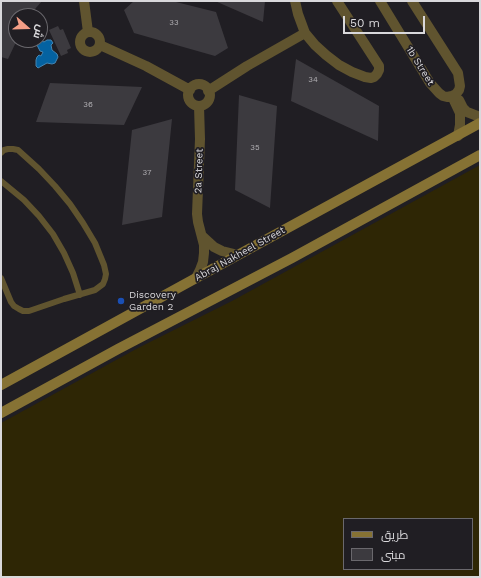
<!DOCTYPE html>
<html>
<head>
<meta charset="utf-8">
<style>
	body { margin:0 }
	#map { position:relative; width:481px; height:578px; overflow:hidden; background:#201e23; font-family:"Work Sans",Cairo,sans-serif }
	canvas { display:block }
	.frame { position:absolute; inset:0; border:2px solid #d9d8db; pointer-events:none }
	.legend { position:absolute; left:343px; top:518px; width:130px; height:52px; box-sizing:border-box; background:#201e23; border:1px solid #6a686d; margin:0; padding:5px 7px; list-style:none; font-size:12px; color:#d9d8db }
	.legend li { display:flex; align-items:center; gap:8px; height:20px }
	.legend b { width:20px; border:1px solid #6a686d }
	.north { position:absolute; left:8px; top:8px; width:40px; height:40px; box-sizing:border-box; background:#201e23; border:1px solid #6a686d; border-radius:50%; rotate:110deg; font-size:11px; font-weight:700; line-height:16px; text-align:center; color:#d9d8db }
	.north::after { content:''; display:block; margin:auto; width:14px; height:18px; background:#f49e86; clip-path:polygon(50% 0,100% 100%,50% 72%,0 100%) }
	.scale { position:absolute; left:343px; top:16px; width:82px; height:18px; box-sizing:border-box; border:2px solid #d9d8db; border-top:0; padding-left:5px; font-size:12px; line-height:14px; white-space:nowrap; color:#d9d8db; -webkit-text-stroke:3px #201e23; paint-order:stroke }
</style>
</head>
<body>
<div id="map">
<canvas width="481" height="578"></canvas>
<div class="frame"></div>
<ul class="legend">
<li><b style="height:5px;background:#867234"></b>طريق</li>
<li><b style="height:11px;background:#3c3a3f"></b>مبنى</li>
</ul>
<div class="north">ش</div>
<div class="scale">50 m</div>
</div>
<script>
const ctx = document.querySelector('canvas').getContext('2d');
ctx.lineJoin = 'round';
function fill(path, color) { ctx.fillStyle = color; ctx.fill(path, 'evenodd'); }
const toPath = rows => new Path2D(rows.map(r => 'M' + r).join(''));
function trace(path, color, width, dash) { ctx.strokeStyle = color; ctx.lineWidth = width; ctx.lineCap = dash ? 'butt' : 'round'; ctx.setLineDash(dash || []); ctx.stroke(path); }
function label(font, color, halo, rows, align = 'center') {
  ctx.font = font + ' "Work Sans",sans-serif'; ctx.lineWidth = 3.5; ctx.setLineDash([]); ctx.textBaseline = 'middle'; ctx.strokeStyle = halo; ctx.fillStyle = color; for (const [text, x, y, turn = 0] of rows) {
    ctx.save(); ctx.translate(x, y); ctx.rotate((+turn || 0) * Math.PI / 180); ctx.textAlign = isNaN(turn) ? turn : align; if (halo) ctx.strokeText(text, 0, 0); ctx.fillText(text, 0, 0); ctx.restore();
  }
}
const sand = toPath([
	[480,165,480,577,1,577,1,423,138,348,232,301],
	[344,519,472,519,472,569,344,569]
]);
const water = toPath([
	[36,40,40,40,44,42,47,40,51,40,53,43,51,45,52,50,57,54,58,57,55,63,52,64,47,63,38,68,36,66,36,60,37,57,39,55,41,56,43,52,40,51,37,45,36,45,35,42,36,40]
]);
const building = toPath([
	[1,1,42,1,29,16,16,16,16,42,8,59,1,57],
	[134,1,172,1,216,12,228,48,215,56,134,33,124,10],
	[215,1,265,1,263,22],
	[58,26,60,30,63,29,71,48,67,50,68,53,61,56,49,30],
	[296,59,379,106,378,141,291,101],
	[50,83,142,87,124,125,36,122],
	[239,95,277,106,270,208,235,190],
	[172,119,162,217,122,225,132,130]
]);
const lane = toPath([
	[1,153,4,150,8,149,13,149,18,150,39,169,55,186,70,204,83,223,95,243,104,265,106,274,105,279,103,284,95,290,64,299,29,311,23,311,19,309,14,306,11,302,1,278],
	[1,181,24,200,39,216,53,234,64,253,73,273,80,295]
]);
const street = toPath([
	[84,1,88,32],
	[295,1,298,14,305,33,315,45,326,55,339,65,352,72,365,77,371,78,374,77,377,74,379,70,379,66,337,1],
	[380,1,430,83,439,93,443,96,447,97,452,96,456,94,459,90,460,86,458,73,412,1],
	'80 42a10 10 0 1 1 20 0a10 10 0 1 1-20 0Z',
	[100,45,146,66,190,90],
	'188 95a11 11 0 1 1 22 0a11 11 0 1 1-22 0Z',
	[208,91,247,66,305,33],
	[452,96,460,113,460,125,458,136],
	[459,100,463,108,467,112,480,117],
	[202,236,214,247,222,251,238,255],
	[196,278,200,270,203,262,204,253,204,245,198,222,197,214,200,139,199,106]
]);
const secondary = toPath([
	[1,385,238,255,480,123],
	[1,413,118,349,292,258,480,155]
]);
const markers = [
	[121,301,4,"#1a4fb4"]
];
const numberNames = [
	["33",174,23],
	["34",313,80],
	["36",88,105],
	["35",255,148],
	["37",147,173]
];
const streetNames = [
	["1b Street",420,66,58],
	["2a Street",199,171,-88],
	["Abraj Nakheel Street",240,254,-29]
];
const poiNames = [
	["Discovery",129,295],
	["Garden 2",129,307]
];
fill(sand, '#2e2605');
fill(water, '#0462a1');
trace(water, '#4485b2', 1);
fill(building, '#3c3a3f');
trace(lane, '#60542f', 6);
trace(street, '#60542f', 10);
trace(secondary, '#867234', 10);
for (const [x, y, r, color] of markers) { const dot = new Path2D(); dot.arc(x, y, r, 0, 2 * Math.PI); ctx.fillStyle = color; ctx.fill(dot); trace(dot, '#201e23', 1.5); }
label('8px', '#b2b0b4', null, numberNames);
label('10px', '#d9d8db', '#201e23', streetNames);
label('10px', '#d9d8db', '#201e23', poiNames, 'left');
</script>
</body>
</html>
